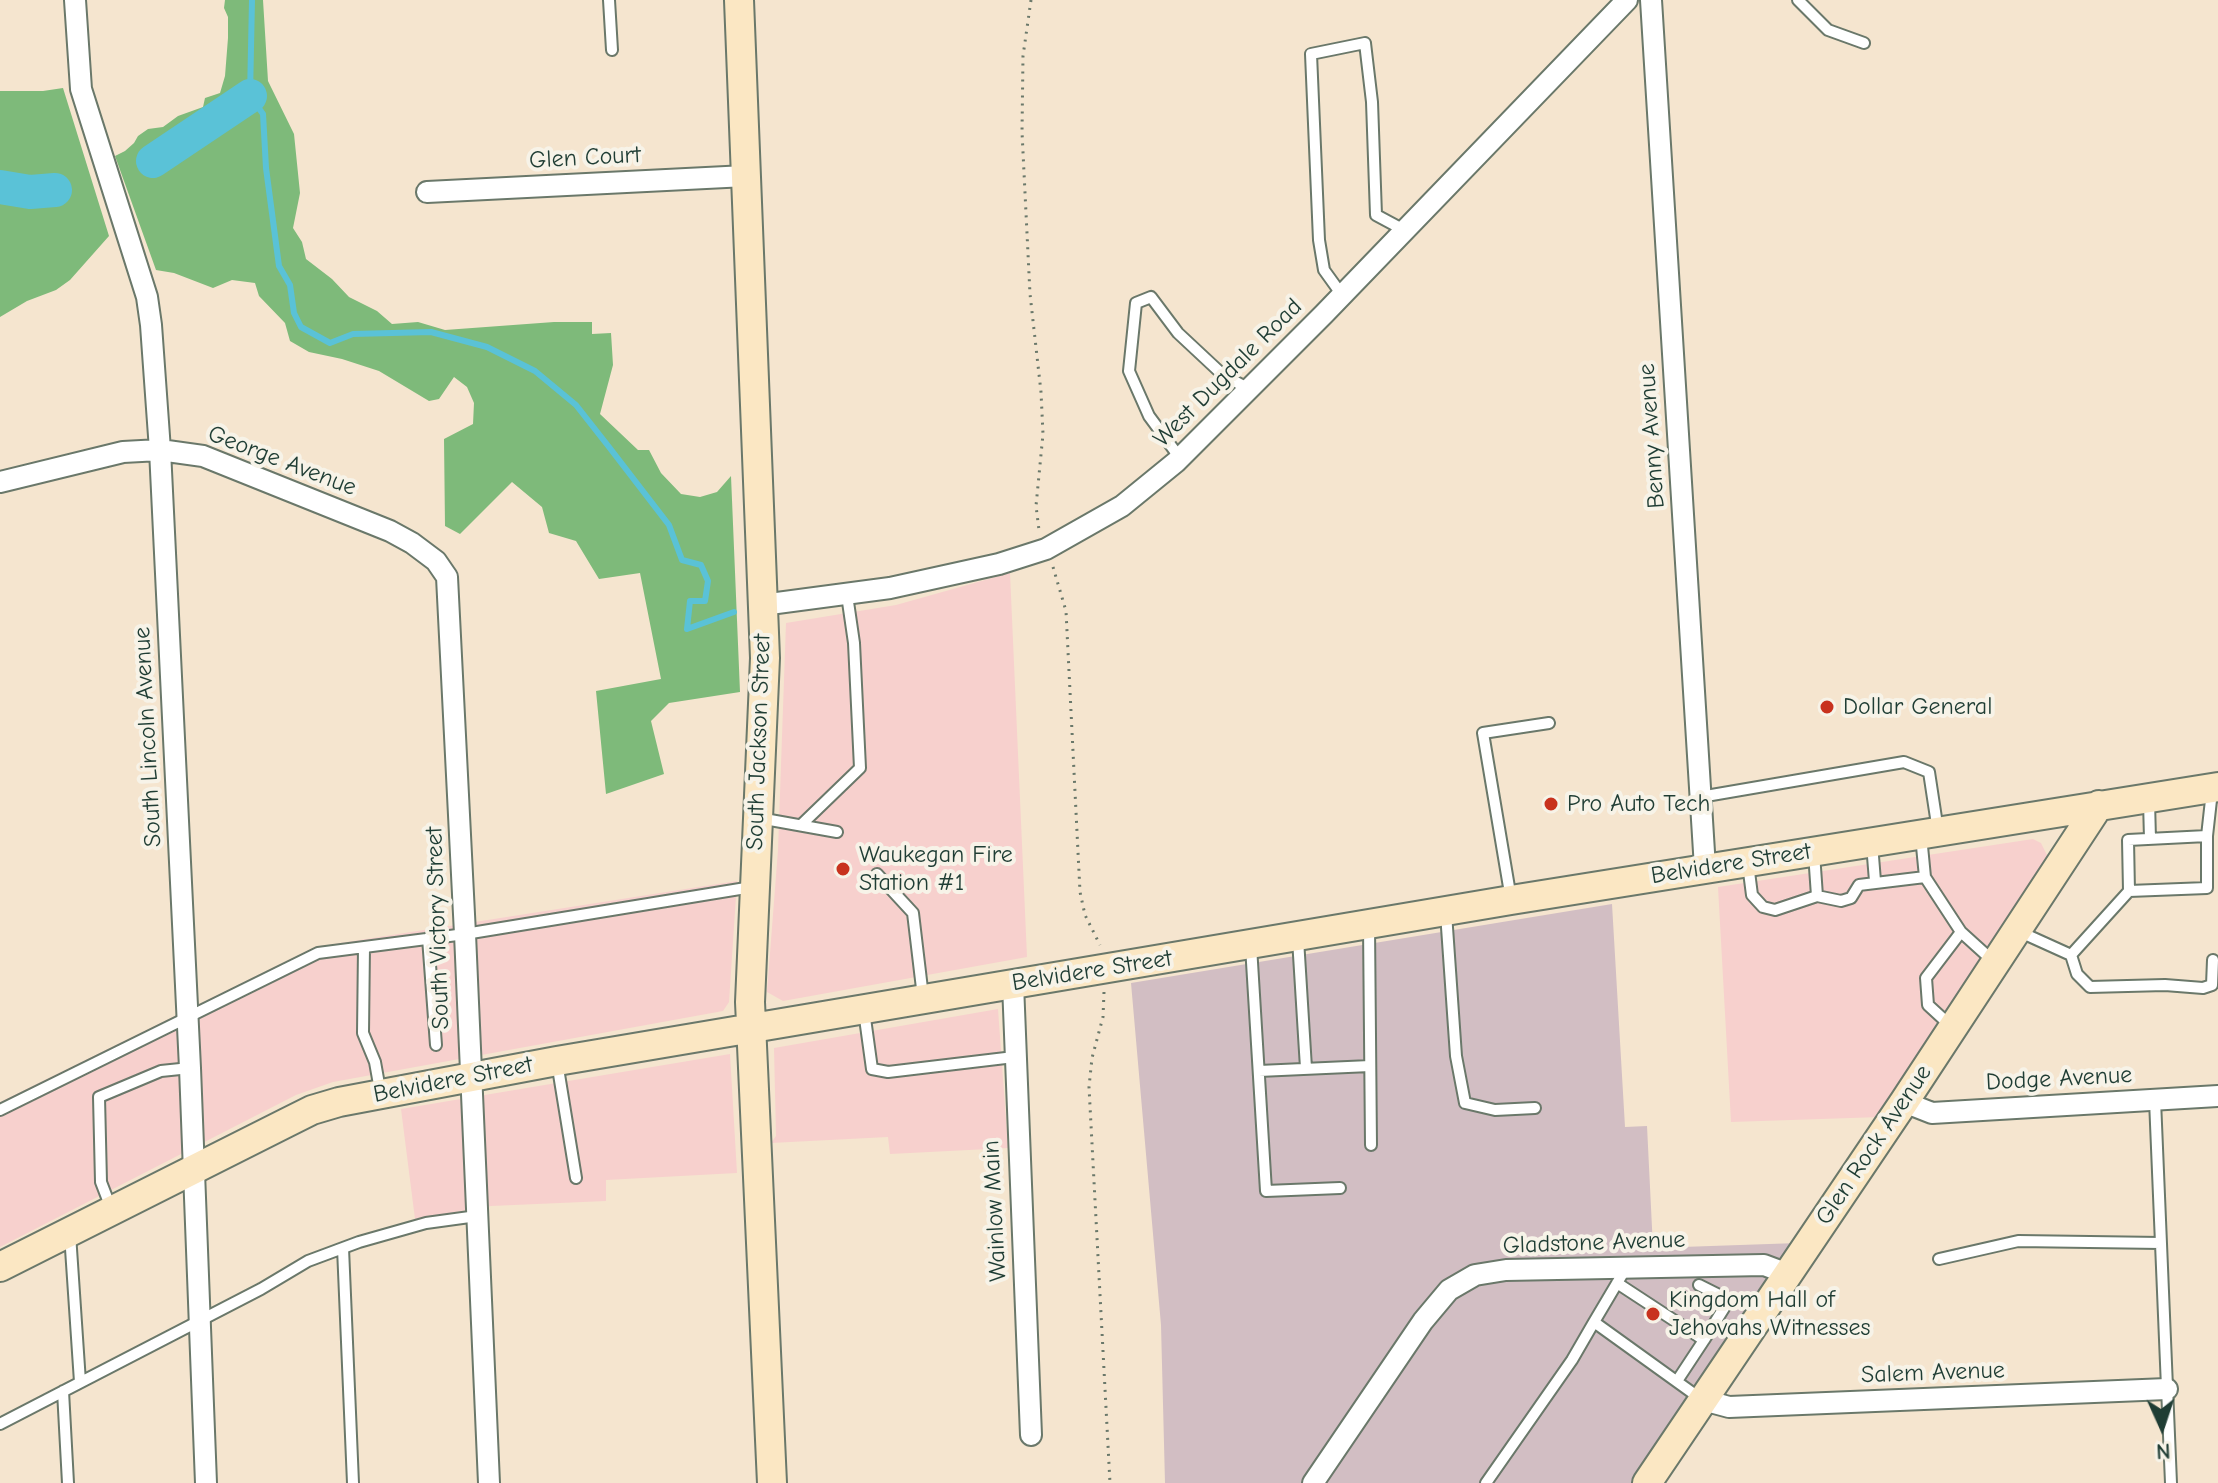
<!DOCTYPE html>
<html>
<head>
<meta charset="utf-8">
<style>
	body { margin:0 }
	#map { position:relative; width:2218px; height:1483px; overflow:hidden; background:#f5e5cf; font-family:"Comic Neue",sans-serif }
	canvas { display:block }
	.north { position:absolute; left:2122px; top:1387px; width:80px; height:80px; -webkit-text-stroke:6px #f7f3e8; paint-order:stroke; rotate:177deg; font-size:22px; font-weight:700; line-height:32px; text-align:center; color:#1f3d34 }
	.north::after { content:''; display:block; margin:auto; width:28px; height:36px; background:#1f3d34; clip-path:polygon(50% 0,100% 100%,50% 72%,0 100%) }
</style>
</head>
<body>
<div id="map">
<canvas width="2218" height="1483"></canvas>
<div class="north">N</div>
</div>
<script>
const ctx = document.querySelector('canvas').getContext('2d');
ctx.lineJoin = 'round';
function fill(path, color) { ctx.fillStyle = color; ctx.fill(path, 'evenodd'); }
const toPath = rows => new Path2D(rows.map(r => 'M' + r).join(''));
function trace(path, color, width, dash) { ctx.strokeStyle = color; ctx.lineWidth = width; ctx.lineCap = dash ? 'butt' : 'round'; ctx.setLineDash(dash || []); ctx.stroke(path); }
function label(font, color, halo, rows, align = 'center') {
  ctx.font = font + ' "Comic Neue",sans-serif'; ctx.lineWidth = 8; ctx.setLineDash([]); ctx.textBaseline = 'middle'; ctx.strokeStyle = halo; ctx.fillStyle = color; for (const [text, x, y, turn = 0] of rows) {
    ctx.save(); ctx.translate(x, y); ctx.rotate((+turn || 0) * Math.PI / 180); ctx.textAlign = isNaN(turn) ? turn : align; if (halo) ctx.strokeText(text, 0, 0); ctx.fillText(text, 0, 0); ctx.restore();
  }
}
const built = toPath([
	[1010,573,1027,957,783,1001,767,992,778,850,786,623,896,605],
	[2033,839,2041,843,2048,857,2045,867,1881,1117,1731,1122,1718,887],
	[737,881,729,1002,723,1011,333,1082,296,1095,0,1247,0,1102,315,947],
	[998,1009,1008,1148,890,1154,888,1137,771,1143,776,1136,774,1048],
	[730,1054,737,1173,606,1180,606,1201,491,1206,415,1219,401,1109]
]);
const industrial = toPath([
	[1612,904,1625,1127,1647,1126,1653,1248,1798,1243,1634,1483,1165,1483,1161,1325,1131,983]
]);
const forest = toPath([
	[225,0,263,0,268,81,294,134,300,193,293,228,302,242,306,259,332,279,349,297,377,311,392,324,418,322,445,330,554,322,592,322,592,334,611,333,613,365,600,414,638,450,649,450,661,473,681,494,700,497,717,492,731,476,740,692,669,703,651,721,664,774,606,794,596,691,661,679,640,573,599,579,576,541,549,533,542,507,512,482,460,534,445,526,444,439,473,424,474,403,467,387,454,377,439,399,429,401,379,371,342,359,309,352,290,341,285,323,259,296,255,283,232,280,213,288,174,273,156,270,115,156,125,151,134,143,138,136,148,129,163,127,178,116,203,107,205,98,220,93,225,76,228,38,228,17,224,8],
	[63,88,109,236,70,280,56,290,27,301,0,317,0,91,43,91]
]);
const stream = toPath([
	[252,0,250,96,263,114,266,168,279,266,290,285,294,313,301,327,330,343,353,334,431,332,487,347,535,371,576,405,609,447,669,525,682,560,701,565,708,581,705,601,690,601,687,629,734,612]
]);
const river = toPath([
	[153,161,250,96],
	[0,187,30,192,55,190]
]);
const path = toPath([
	[1031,0,1023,56,1022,132,1030,294,1041,392,1043,434,1036,506,1039,530],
	[1053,567,1066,611,1080,892,1085,915,1100,945],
	[1104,992,1103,1017,1092,1058,1089,1087,1110,1483]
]);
const lane = toPath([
	[609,0,612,50],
	[1798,0,1828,30,1864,43],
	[1342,295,1324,270,1319,240,1311,54,1365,43,1372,102,1376,215,1404,230],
	[1180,458,1149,416,1129,371,1136,303,1151,297,1178,333,1223,375,1249,389],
	[1700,797,1904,762,1929,772,1938,831],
	[2149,801,2150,839],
	[759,818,837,832],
	[801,825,860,768,854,643,847,595],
	[1921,836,1925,877],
	[1872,844,1875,881],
	[1814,853,1817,896,1841,901,1851,898,1859,885,1925,877,1961,932,1993,961],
	[1748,864,1752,895,1763,907,1775,910,1817,896],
	[877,874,913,913,923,997],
	[2129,891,2207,888,2207,836],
	[1511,899,1483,733,1549,723],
	[1446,913,1456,1056,1465,1103,1495,1110,1535,1108],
	[1369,926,1371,1145],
	[2018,931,2071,955,2129,891,2128,840,2207,836,2212,791],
	[428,938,436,1045],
	[1298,939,1306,1068],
	[1251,946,1266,1191,1340,1188],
	[364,947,363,1033,375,1062,380,1090],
	[2071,955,2077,974,2090,987,2165,985,2203,988,2212,985,2213,960],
	[864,1011,872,1069,888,1072,1014,1057],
	[1952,1027,1928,1005,1926,978,1961,932],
	[557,1062,576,1178],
	[1259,1071,1370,1066],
	[2155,1100,2171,1483],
	[0,1110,318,953,465,934,752,887],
	[111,1208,101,1182,99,1097,161,1071,190,1068],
	[70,1234,80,1382],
	[343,1248,353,1483],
	[1939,1259,2018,1241,2161,1243],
	[1626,1268,1594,1322,1701,1399],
	[1617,1283,1704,1340,1677,1381],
	[1699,1285,1729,1300,1704,1340],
	[63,1391,68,1483],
	[0,1424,261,1289,308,1261,359,1242,426,1223,477,1216],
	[1486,1483,1572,1360,1594,1322]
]);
const street = toPath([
	[75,0,81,89,147,297,151,325,160,450,190,1068,206,1483],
	[1651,0,1705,868],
	[427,192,746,176],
	[0,482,123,452,160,450,203,456,390,531,412,543,436,561,447,577,465,934,489,1483],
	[762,605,890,588,999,564,1046,549,1122,506,1176,462,1324,314,1627,0],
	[1013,984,1031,1435],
	[1904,1102,1932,1113,2218,1096],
	[1703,1400,1729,1407,2167,1389],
	[1313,1483,1423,1321,1449,1290,1475,1275,1506,1270,1764,1265,1788,1274]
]);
const secondary = toPath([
	[739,0,765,658,750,1002,772,1483],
	[0,1267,286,1123,312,1110,339,1102,557,1061,1511,900,2218,787],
	[1647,1483,1904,1102,2099,805]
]);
const markers = [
	[1827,707,8,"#c8321e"],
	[1551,804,8,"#c8321e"],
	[843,869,8,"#c8321e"],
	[1653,1314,8,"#c8321e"]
];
const streetNames = [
	["Glen Court",585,158,-3],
	["West Dugdale Road",1228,373,-45],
	["Benny Avenue",1652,436,-94],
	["George Avenue",282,461,21],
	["South Lincoln Avenue",148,737,-93],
	["South Jackson Street",759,742,-88],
	["Belvidere Street",1731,864,-9],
	["South Victory Street",438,928,-92],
	["Belvidere Street",1092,971,-9],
	["Dodge Avenue",2059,1079,-3],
	["Belvidere Street",453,1080,-11],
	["Glen Rock Avenue",1874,1145,-56],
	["Wainlow Main",995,1211,-93],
	["Gladstone Avenue",1594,1243,-2],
	["Salem Avenue",1933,1373,-2]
];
const poiNames = [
	["Dollar General",1843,707],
	["Pro Auto Tech",1567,804],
	["Waukegan Fire",859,855],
	["Station #1",859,883],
	["Kingdom Hall of",1669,1300],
	["Jehovahs Witnesses",1669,1328]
];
fill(built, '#f7d0cd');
fill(industrial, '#d2bec3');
fill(forest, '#7eba7a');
trace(stream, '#5ac2d7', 6);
trace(river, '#5ac2d7', 34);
trace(lane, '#6a786a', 14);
trace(street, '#6a786a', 24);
trace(secondary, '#6a786a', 32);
trace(path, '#6a786a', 3, [2, 6]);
trace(lane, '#fff', 10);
trace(street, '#fff', 20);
trace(secondary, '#fbe7c3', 28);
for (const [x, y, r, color] of markers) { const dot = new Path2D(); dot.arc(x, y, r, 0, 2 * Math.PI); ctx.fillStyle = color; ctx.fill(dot); trace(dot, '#f7f3e8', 3); }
label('24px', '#1f3d34', '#f7f3e8', streetNames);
label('24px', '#1f3d34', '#f7f3e8', poiNames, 'left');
</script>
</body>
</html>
